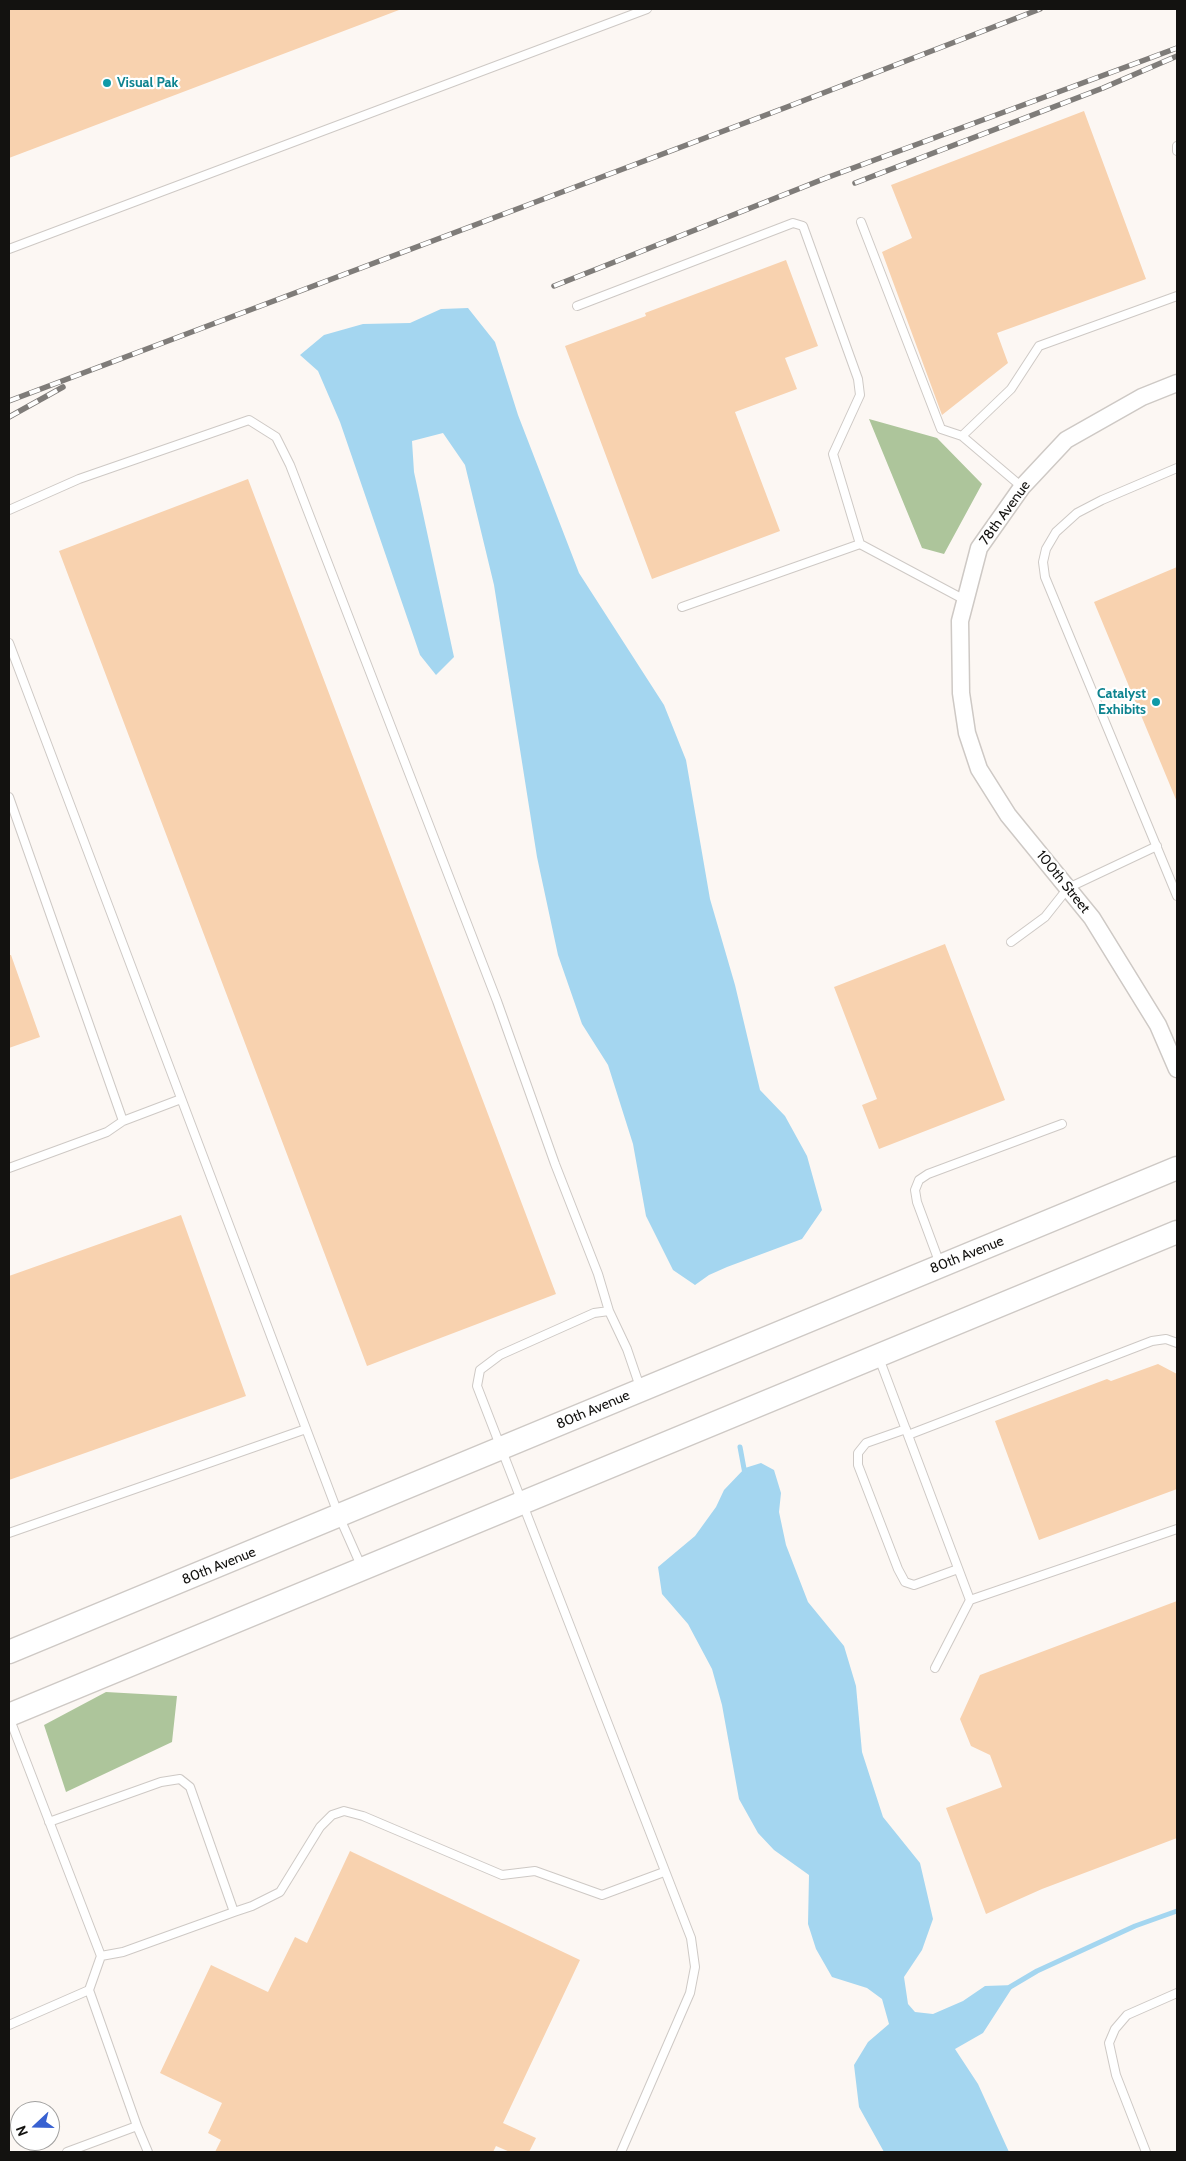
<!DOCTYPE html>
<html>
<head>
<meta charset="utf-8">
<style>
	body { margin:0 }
	#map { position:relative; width:1186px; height:2161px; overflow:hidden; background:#fcf7f3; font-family:Cabin,sans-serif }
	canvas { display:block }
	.frame { position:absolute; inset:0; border:10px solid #131210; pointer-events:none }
	.north { position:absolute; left:10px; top:2101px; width:50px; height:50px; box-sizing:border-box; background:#fff; border:1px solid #a1a09f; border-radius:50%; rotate:249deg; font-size:14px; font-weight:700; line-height:20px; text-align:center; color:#131210 }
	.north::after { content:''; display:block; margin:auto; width:18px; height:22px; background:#3861d1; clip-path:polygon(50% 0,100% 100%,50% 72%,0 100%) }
</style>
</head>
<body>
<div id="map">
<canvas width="1186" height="2161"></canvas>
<div class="frame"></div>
<div class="north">N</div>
</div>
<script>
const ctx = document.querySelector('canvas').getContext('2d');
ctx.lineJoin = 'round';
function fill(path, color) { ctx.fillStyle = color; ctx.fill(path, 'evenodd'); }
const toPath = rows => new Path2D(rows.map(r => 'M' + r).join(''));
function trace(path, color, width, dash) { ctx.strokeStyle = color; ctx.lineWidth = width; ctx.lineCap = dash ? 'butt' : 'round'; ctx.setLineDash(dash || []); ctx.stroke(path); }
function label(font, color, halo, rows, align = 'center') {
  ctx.font = font + ' Cabin,sans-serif'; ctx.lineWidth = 4.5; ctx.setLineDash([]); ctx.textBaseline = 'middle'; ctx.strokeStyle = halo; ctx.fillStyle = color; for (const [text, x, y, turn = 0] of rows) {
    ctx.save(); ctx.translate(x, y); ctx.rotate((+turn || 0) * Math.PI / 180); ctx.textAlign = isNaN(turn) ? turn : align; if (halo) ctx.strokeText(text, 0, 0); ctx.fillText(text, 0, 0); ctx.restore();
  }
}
const forest = toPath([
	[869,419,937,438,982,484,944,554,922,548],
	[106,1692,177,1696,172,1742,66,1792,44,1725]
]);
const water = toPath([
	[468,308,495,342,518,415,579,573,664,705,686,760,710,899,735,985,760,1090,785,1116,807,1156,822,1210,802,1239,727,1267,709,1275,695,1285,673,1270,646,1216,633,1144,608,1065,582,1024,558,955,537,857,494,585,465,465,443,433,412,441,414,472,454,657,436,675,420,655,340,422,318,371,300,355,324,335,363,324,410,323,441,309],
	[761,1463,774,1470,781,1493,779,1512,786,1545,808,1602,844,1646,856,1686,862,1752,883,1817,920,1863,933,1919,922,1950,904,1977,908,2004,915,2012,933,2014,963,2001,985,1986,1014,1985,983,2033,955,2049,978,2084,1009,2152,884,2152,859,2107,854,2065,868,2042,889,2024,882,1999,867,1988,832,1977,816,1949,808,1924,809,1875,774,1850,758,1833,739,1799,722,1705,712,1669,688,1624,662,1594,658,1567,695,1536,716,1507,724,1490,745,1468]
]);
const stream = toPath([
	[740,1447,745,1474],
	[1010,1987,1037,1971,1135,1926,1177,1911]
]);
const building = toPath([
	[9,9,399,9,399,10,9,158],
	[1084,111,1146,279,997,333,1008,363,942,415,882,252,912,238,891,185],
	[786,260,818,346,785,358,797,389,735,412,780,531,652,579,565,346,646,316,645,313],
	[248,479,556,1294,367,1366,59,551],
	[1177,567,1177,802,1094,602],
	[945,944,1005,1100,879,1149,862,1105,877,1099,834,987],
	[9,955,11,955,40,1037,9,1048],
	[181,1215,246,1396,9,1480,9,1276],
	[1158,1364,1177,1374,1177,1489,1039,1540,995,1421,1107,1379,1111,1381],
	[1177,1601,1177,1838,1042,1889,986,1914,946,1808,1002,1787,990,1755,971,1746,960,1719,980,1675],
	[350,1851,580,1960,503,2123,536,2138,529,2152,510,2152,496,2146,493,2152,215,2152,221,2140,208,2133,222,2103,160,2073,211,1965,268,1992,295,1937,307,1943]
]);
const lane = toPath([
	[1177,146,1177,151],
	[861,222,941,429,962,436],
	[9,249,647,9],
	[577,306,793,223,803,226,858,379,860,395,833,454,860,544],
	[1177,468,1102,500,1077,513,1056,532,1046,549,1043,562,1045,577,1177,896],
	[1022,487,962,436,1011,389,1039,346,1177,296],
	[9,510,79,479,249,420,276,437,290,465,497,1001,555,1164,598,1274,609,1311],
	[682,607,860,544,965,600],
	[9,643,339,1516,362,1568],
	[9,797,123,1121,107,1132,9,1168],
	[1011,942,1045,917,1068,888,1157,846],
	[123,1121,181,1099],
	[940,1264,917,1202,915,1190,919,1180,928,1174,1062,1124],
	[879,1358,970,1600,1177,1529],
	[906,1429,866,1443,858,1453,858,1465,898,1569,905,1582,914,1585,958,1569],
	[908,1435,1152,1341,1166,1339,1177,1343],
	[9,1533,306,1429],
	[935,1668,970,1600],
	[9,1717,101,1956,89,1990,9,2025],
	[49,1822,161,1782,180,1779,190,1787,234,1912,123,1952,101,1956],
	[234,1912,252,1906,280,1892,320,1827,332,1815,344,1811,363,1816,502,1875,535,1871,602,1895,664,1872],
	[137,2126,148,2152],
	[67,2152,137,2126,89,1990],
	[621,2152,690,1993,695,1967,691,1938,477,1386,480,1370,500,1355,594,1313,609,1311,627,1349,640,1387],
	[1146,2152,1116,2075,1109,2043,1115,2029,1127,2015,1177,1993]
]);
const street = toPath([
	[1177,383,1142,397,1066,440,1022,487,979,548,960,621,961,693,967,733,979,769,1008,815,1092,918,1158,1025,1177,1069]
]);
const secondary = toPath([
	[9,1652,1177,1168],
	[9,1715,1177,1232]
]);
const rail = toPath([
	[855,183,1103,88,1177,56],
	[554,286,826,178,1177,48],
	[9,401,787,107,1040,9],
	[9,417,63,387]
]);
const markers = [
	[107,83,5,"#0f9aa8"],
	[1156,702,5,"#0f9aa8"]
];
const cultureNames = [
	["Visual Pak",117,83],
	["Catalyst",1146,694,"right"],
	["Exhibits",1146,710,"right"]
];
const streetNames = [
	["78th Avenue",1005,513,-54],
	["100th Street",1063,882,51],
	["80th Avenue",967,1255,-22],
	["80th Avenue",593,1410,-23],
	["80th Avenue",219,1566,-22]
];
fill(forest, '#adc59b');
fill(water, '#a4d6f0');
trace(stream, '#a4d6f0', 5);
fill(building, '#f8d2af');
trace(lane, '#cec9c5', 10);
trace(street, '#cec9c5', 19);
trace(secondary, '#cec9c5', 25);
trace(lane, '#fff', 8);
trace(street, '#fff', 16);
trace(secondary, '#fff', 22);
trace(rail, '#7f7c79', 5.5);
trace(rail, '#fff', 4, [11]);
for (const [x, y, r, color] of markers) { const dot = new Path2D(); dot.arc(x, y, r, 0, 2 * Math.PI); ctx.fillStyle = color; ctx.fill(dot); trace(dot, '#fff', 2); }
label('bold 14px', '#0d838f', '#fff', cultureNames, 'left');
label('14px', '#131210', '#fff', streetNames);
</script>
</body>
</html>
